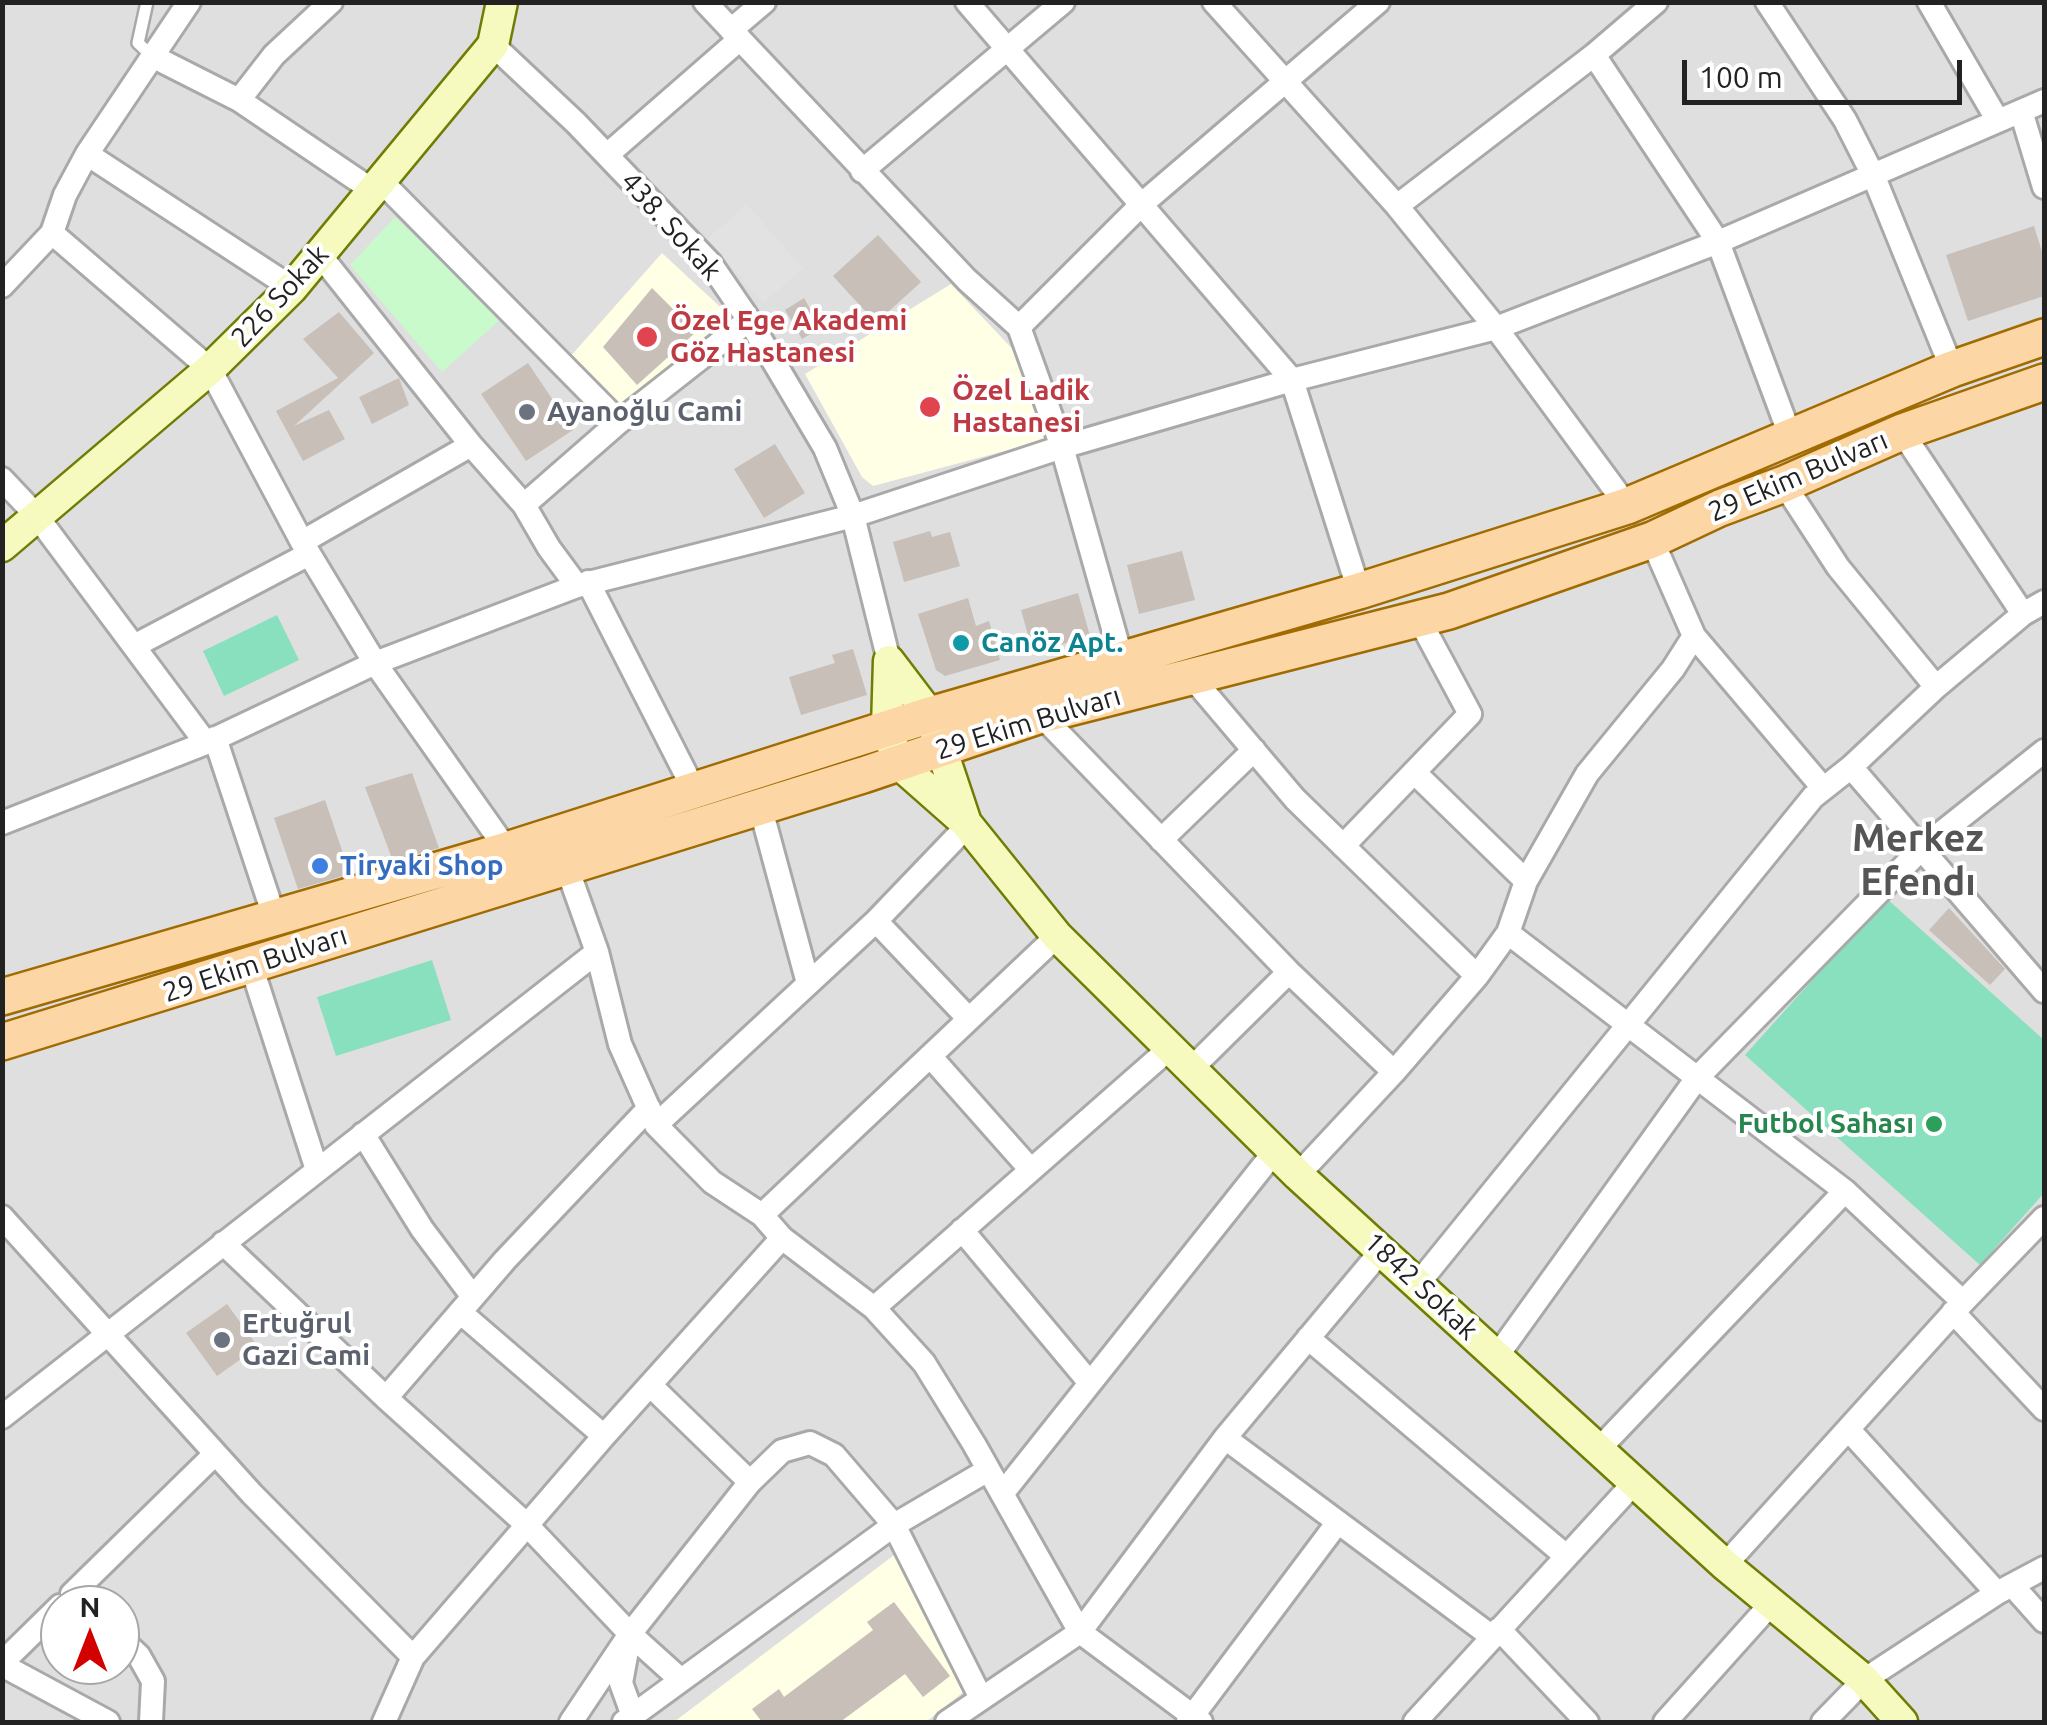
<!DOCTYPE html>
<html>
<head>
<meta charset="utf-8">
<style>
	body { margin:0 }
	#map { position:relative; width:2047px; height:1725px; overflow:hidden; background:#f2efe9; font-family:Ubuntu,sans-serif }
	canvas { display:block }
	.frame { position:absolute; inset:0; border:5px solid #222; pointer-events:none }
	.north { position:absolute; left:40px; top:1585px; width:100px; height:100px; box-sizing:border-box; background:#fff; border:2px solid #a7a7a7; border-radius:50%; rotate:0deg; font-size:28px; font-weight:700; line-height:40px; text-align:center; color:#222 }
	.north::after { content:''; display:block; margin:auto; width:35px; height:45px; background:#d40000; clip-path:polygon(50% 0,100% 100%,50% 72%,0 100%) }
	.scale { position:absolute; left:1682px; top:60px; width:280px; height:45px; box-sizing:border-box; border:5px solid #222; border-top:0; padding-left:12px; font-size:30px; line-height:35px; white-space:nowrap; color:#222; -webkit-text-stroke:8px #fff; paint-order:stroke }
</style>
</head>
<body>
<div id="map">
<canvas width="2047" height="1725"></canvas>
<div class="frame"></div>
<div class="north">N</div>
<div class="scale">100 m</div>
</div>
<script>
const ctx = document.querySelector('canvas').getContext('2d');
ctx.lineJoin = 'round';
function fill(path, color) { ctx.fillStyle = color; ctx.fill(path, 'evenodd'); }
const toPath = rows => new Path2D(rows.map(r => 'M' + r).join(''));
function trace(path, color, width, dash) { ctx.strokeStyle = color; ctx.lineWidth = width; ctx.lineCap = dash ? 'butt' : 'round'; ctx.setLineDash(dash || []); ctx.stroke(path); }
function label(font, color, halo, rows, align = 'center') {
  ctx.font = font + ' Ubuntu,sans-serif'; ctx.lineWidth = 8; ctx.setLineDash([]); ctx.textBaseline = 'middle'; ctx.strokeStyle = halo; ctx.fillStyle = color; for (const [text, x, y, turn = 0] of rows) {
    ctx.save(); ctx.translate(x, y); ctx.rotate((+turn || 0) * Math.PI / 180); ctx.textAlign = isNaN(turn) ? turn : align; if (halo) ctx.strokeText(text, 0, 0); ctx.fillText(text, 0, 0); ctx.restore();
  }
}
const residential = toPath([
	[3,3,2044,3,2044,1722,3,1722],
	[60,1605,120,1605,120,1665,60,1665]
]);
const education = toPath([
	[662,253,730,316,620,411,569,358],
	[951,284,1021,358,1046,440,873,486,862,477,805,374],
	[898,1552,967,1689,926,1722,674,1722]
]);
const park = toPath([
	[395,217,502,318,442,372,350,265]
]);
const pitch = toPath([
	[277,615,299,660,224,696,203,651],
	[1886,898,2044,1040,2044,1193,1980,1265,1745,1055],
	[432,960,451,1020,336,1056,317,997]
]);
const parking = toPath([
	[747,204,803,269,763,303,707,239]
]);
const building = toPath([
	[2034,226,2044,258,2044,296,1968,321,1946,255],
	[878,235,921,282,876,323,833,276],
	[652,288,696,332,637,385,603,347],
	[804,298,821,328,802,339,785,310],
	[339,312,374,353,294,426,329,410,345,439,303,461,276,411,338,378,303,339],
	[528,363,573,430,526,461,481,394],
	[399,378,409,405,372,424,359,397],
	[775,444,805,493,764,518,734,469],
	[930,531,932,537,950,532,960,566,904,582,893,542],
	[1182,551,1195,600,1139,614,1127,565],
	[1078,593,1090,636,1033,653,1021,610],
	[968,598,976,626,989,621,1000,660,945,676,936,670,918,614],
	[853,649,867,695,801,715,789,677,835,663,832,655],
	[412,773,439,848,393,861,365,787],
	[325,800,350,874,298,889,274,818],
	[1949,908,2005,969,1990,985,1929,930],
	[227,1304,258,1347,217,1376,186,1333],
	[894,1602,950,1676,923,1697,905,1674,840,1722,762,1722,752,1709,779,1689,784,1697,873,1630,867,1622]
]);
const lane = toPath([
	[147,2,138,43,152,56]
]);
const street = toPath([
	[705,2,967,280,1019,327,1062,447,1122,660],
	[967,2,1292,380,1359,591],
	[1214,2,1397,206,1496,328,1627,506],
	[1767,2,1845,120,1874,177,1952,369],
	[1929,2,1998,121],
	[731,30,764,2],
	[493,45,576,123,710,263,749,320,825,448,853,516,889,661],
	[1594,55,1718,242,1791,438],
	[152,56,239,100,372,190],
	[239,100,274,55,331,2],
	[2021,111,2044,187],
	[87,154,292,288],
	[607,155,740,39],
	[862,171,1063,2],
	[381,181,619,422],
	[1397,206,1594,55,1656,2],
	[52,233,210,369,302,542,375,663,507,850],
	[320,255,471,445,524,505,549,548,577,586],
	[2,286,52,233,65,195,87,154,189,2],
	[1019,327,1142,204,1378,2],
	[1902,432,2023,614],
	[2,479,36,515,206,743],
	[1784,484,1838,567,1936,687],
	[524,505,619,422,749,320],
	[302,542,471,445],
	[588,582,695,792],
	[1694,636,1823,788],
	[134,646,309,554],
	[1190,675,1295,799,1477,976],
	[1041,715,1289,972,1394,1072],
	[215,738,275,919],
	[1851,767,2044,991],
	[1414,772,1526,881],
	[760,806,808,983],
	[2,823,206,743,375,663,577,586,853,516,1062,447,1292,380,1496,328,1718,242,2044,101],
	[1161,840,1254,750],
	[1343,846,1470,714,1419,619],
	[566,865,597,952,620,1044,656,1125,712,1182,762,1215,782,1238,874,1308,924,1363,974,1444,1080,1632,1201,1722],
	[876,921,969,1019],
	[1508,933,1845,1191,1963,1302],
	[251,965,317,1170],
	[930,1056,1031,1170],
	[1192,1068,1289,972],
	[656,1125,876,921,968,825],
	[363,1134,422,1229,473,1297],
	[1298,1175,1394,1072,1477,976,1508,933,1526,881,1587,774,1673,669,1694,636,1652,540],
	[762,1215,1057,936],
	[2,1217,252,1494,413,1657],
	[962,1230,1090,1383],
	[223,1243,386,1398,527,1525,630,1634,571,1722],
	[1417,1285,1813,797,1851,767,1936,687,2023,614,2044,602],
	[874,1308,1170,1048],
	[460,1312,604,1436],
	[1953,1312,2044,1409],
	[1308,1338,1566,1556],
	[1497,1356,1697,1078,1921,849,2044,751],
	[650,1385,750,1482],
	[386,1398,505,1260,649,1108],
	[2,1417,597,952],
	[1848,1429,1997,1593],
	[1225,1438,1491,1636],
	[1598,1450,1845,1191],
	[1002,1494,1275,1151],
	[1725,1565,1963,1302,2044,1218],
	[2012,1585,2044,1621],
	[72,1594,215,1454],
	[1499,1629,1587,1722],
	[630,1634,681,1680],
	[120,1638,139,1656,153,1681,151,1722],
	[2,1663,60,1606],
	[2,1665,108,1722],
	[633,1716,621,1683,630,1634,750,1482,782,1451,810,1443,834,1455,894,1525,981,1698],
	[384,1722,413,1657,604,1436,782,1238],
	[624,1722,894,1525,988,1470],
	[947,1722,1080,1632,1225,1438,1382,1250],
	[1188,1722,1338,1522],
	[1415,1722,1634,1483],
	[1665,1722,1770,1605],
	[1823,1722,1864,1680,1997,1593,2044,1568]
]);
const secondary = toPath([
	[2,546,210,369,292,288,493,45,502,2],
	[889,661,887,728,898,763,966,823,1057,936,1298,1175,1725,1565,1864,1680,1902,1722],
	[889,661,930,715,966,823]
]);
const primary = toPath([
	[2,997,507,850,930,715,1359,591,1627,506,1952,369,2044,337],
	[2,1042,863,775,1041,715,1449,611,1652,540,1720,508,1784,484,1902,432,2044,382]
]);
const markers = [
	[647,337,12,"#e0444e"],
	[930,407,12,"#e0444e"],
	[527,412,10,"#6b7280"],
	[961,643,10,"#0f9aa8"],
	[320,866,10,"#3f7fe0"],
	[1934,1124,10,"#2e9e5b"],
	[222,1340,10,"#6b7280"]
];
const streetNames = [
	["438. Sokak",671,226,48],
	["226 Sokak",280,296,-47],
	["29 Ekim Bulvarı",1798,476,-23],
	["29 Ekim Bulvarı",1028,723,-17],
	["29 Ekim Bulvarı",255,964,-18],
	["1842 Sokak",1421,1286,43]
];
const healthNames = [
	["Özel Ege Akademi",670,321],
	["Göz Hastanesi",670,353],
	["Özel Ladik",952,391],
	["Hastanesi",952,423]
];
const worshipNames = [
	["Ayanoğlu Cami",547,412],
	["Ertuğrul",242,1324],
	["Gazi Cami",242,1356]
];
const cultureNames = [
	["Canöz Apt.",981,643]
];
const shopNames = [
	["Tiryaki Shop",340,866]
];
const leisureNames = [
	["Futbol Sahası",1914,1124]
];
const districtNames = [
	["Merkez",1918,838],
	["Efendı",1918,882]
];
fill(residential, '#e0dfdf');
fill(education, '#ffffe5');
fill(park, '#c8facc');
fill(pitch, '#88e0be');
fill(parking, '#e2e2e2');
fill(building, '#c7bfb8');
trace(lane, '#a9a9a9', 16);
trace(street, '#a9a9a9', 28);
trace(secondary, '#707d05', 35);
trace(primary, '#a06b00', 40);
trace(lane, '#fff', 11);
trace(street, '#fff', 22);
trace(secondary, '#f7fabf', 30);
trace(primary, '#fcd6a4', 35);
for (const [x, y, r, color] of markers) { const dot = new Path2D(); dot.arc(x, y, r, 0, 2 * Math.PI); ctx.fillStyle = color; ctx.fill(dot); trace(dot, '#fff', 4); }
label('28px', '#222', '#fff', streetNames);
label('bold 28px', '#be3a42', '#fff', healthNames, 'left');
label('bold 28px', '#5b616d', '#fff', worshipNames, 'left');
label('bold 28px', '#0d838f', '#fff', cultureNames, 'left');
label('bold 28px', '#366cbe', '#fff', shopNames, 'left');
label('bold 28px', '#27864d', '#fff', leisureNames, 'right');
label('bold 38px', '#555', '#fff', districtNames);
</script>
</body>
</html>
